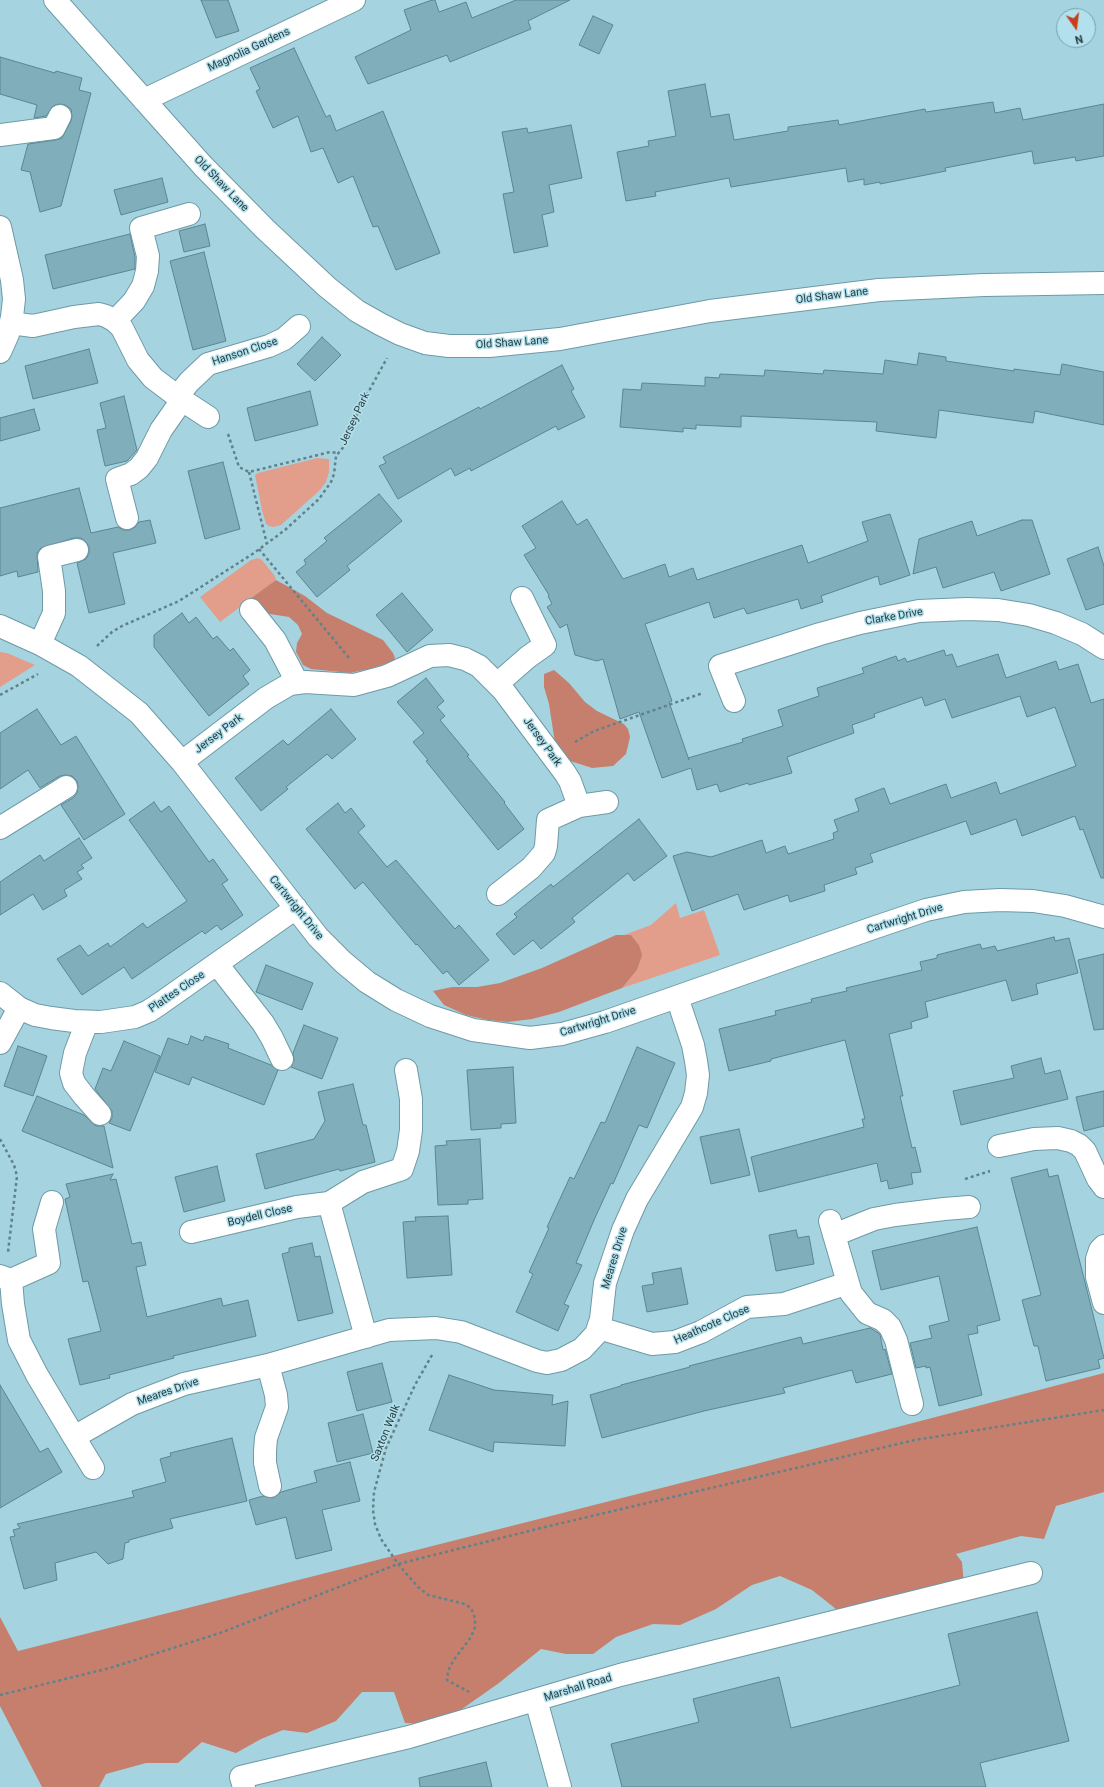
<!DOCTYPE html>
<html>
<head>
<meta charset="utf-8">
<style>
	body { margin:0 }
	#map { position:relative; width:1104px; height:1787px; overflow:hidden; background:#a5d4e0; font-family:Roboto,sans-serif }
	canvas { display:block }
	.north { position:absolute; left:1056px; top:8px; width:40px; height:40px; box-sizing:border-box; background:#b2e1ed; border:1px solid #7b9fa8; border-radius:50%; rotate:166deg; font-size:11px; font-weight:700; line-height:16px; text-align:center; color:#293d41 }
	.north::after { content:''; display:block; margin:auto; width:14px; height:18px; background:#c83f19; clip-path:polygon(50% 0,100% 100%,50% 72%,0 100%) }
</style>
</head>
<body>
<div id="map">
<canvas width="1104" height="1787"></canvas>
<div class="north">N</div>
</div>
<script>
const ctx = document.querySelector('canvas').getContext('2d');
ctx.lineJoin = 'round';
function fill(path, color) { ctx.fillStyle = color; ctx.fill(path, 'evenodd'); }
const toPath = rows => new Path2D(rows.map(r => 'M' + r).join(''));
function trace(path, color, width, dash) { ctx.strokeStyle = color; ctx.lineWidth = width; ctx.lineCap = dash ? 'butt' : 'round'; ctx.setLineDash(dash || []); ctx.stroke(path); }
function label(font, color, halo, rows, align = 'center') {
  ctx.font = font + ' Roboto,sans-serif'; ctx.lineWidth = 3; ctx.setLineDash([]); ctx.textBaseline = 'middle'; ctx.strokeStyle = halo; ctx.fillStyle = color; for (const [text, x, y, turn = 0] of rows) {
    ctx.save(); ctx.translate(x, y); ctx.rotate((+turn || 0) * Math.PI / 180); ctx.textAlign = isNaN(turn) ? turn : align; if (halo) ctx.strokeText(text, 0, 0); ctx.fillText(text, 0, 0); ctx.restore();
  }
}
const green = toPath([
	[317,458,329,459,329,472,326,482,319,491,281,525,273,527,269,526,266,524,262,510,255,475,258,473],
	[258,558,262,560,275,576,276,580,220,622,200,597,251,560],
	[0,652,7,653,35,665,0,687],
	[676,903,680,918,704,910,720,955,622,988,637,970,639,945,631,935,624,935,651,925]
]);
const forest = toPath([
	[276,580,305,596,327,613,383,640,393,653,395,658,393,661,373,668,350,673,311,669,303,665,296,652,297,643,302,634,298,625,289,617,264,613,257,609,250,599],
	[554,670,569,683,585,702,597,711,624,724,628,729,630,737,626,754,613,766,592,768,564,759,555,743,549,704,544,687,544,674],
	[616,935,631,935,639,945,642,955,637,970,622,988,559,1012,532,1019,508,1022,488,1020,466,1015,444,1005,433,991,452,987,477,987,500,983,542,968],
	[1104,1373,1104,1492,1056,1506,1044,1539,1021,1536,956,1554,962,1562,964,1585,841,1613,812,1590,780,1576,752,1585,716,1609,680,1625,653,1624,616,1637,593,1654,566,1654,541,1649,499,1683,462,1709,429,1724,405,1723,394,1692,362,1692,336,1721,307,1733,283,1730,261,1739,236,1753,202,1742,178,1763,146,1763,106,1774,99,1787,42,1787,0,1706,0,1617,18,1651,752,1465]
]);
const building = toPath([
	[201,0,228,0,239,31,216,38,201,0],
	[432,0,435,0,439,12,466,2,472,18,516,0,570,0,528,21,531,29,450,62,447,55,368,84,355,57,411,30,404,10,432,0],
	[593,16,613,25,599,54,579,45,593,16],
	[294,48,326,117,330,115,336,131,383,111,440,253,396,270,378,226,373,227,353,176,338,183,323,148,311,152,298,116,273,128,256,91,260,89,250,68,294,48],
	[0,57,55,73,56,71,82,78,79,90,91,93,61,206,40,212,30,172,21,170,28,144,56,140,62,138,71,121,72,116,71,109,65,105,59,104,53,106,46,116,34,118,37,105,0,94,0,57],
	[705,84,711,117,729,114,734,140,788,131,788,127,838,120,839,125,925,109,926,112,993,102,995,113,1020,108,1023,120,1104,104,1104,156,1076,161,1075,157,1034,164,1032,151,945,168,946,171,880,184,880,182,864,185,864,179,848,182,846,168,731,187,729,178,655,192,656,196,626,201,617,152,649,146,648,141,676,136,668,91,705,84],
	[571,125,582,178,549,185,554,212,542,215,548,246,514,253,503,194,514,192,502,132,527,128,528,133,571,125],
	[162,178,168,202,121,215,114,190,162,178],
	[205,224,210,246,184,252,179,231,205,224],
	[130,234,135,257,135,269,53,289,45,255,130,234],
	[204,252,226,341,193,350,170,261,204,252],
	[322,337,341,355,315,381,297,364,322,337],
	[89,349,98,383,33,399,25,366,89,349],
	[919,353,946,357,946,361,1014,371,1014,369,1060,375,1062,364,1104,372,1104,425,1035,411,1033,423,939,410,936,438,876,431,877,422,741,416,741,427,696,425,696,429,683,428,683,432,620,427,623,389,641,390,642,383,705,386,705,377,719,378,720,374,764,376,765,370,823,374,824,370,883,374,885,360,917,365,919,353],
	[562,365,574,389,571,391,585,417,558,430,556,426,471,471,470,468,455,476,451,468,398,499,379,466,386,463,383,457,479,407,480,409,562,365],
	[310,391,318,425,255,441,247,408,310,391],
	[124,396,137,450,127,461,105,466,97,430,106,428,100,403,124,396],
	[34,409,40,430,0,441,0,418,34,409],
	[223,462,240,529,205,539,188,471,223,462],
	[79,488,91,533,118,527,123,530,130,530,135,527,139,522,150,520,156,543,113,553,125,604,89,613,77,563,86,559,89,553,89,547,86,542,81,538,74,538,41,548,37,553,38,572,18,577,17,571,0,576,0,508,79,488],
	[379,494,402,521,347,566,350,570,317,597,296,572,306,564,304,560,327,541,324,538,379,494],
	[562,501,577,525,587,519,623,579,665,564,669,577,693,568,697,580,802,545,808,563,868,541,862,522,890,514,910,575,880,585,878,576,821,596,823,602,801,609,798,599,747,614,744,608,714,618,709,602,645,624,672,701,669,702,689,760,688,758,743,742,742,739,783,726,778,710,819,696,817,688,864,673,862,668,896,656,898,661,905,658,907,662,944,650,946,656,952,654,957,667,998,654,1006,678,1056,661,1059,670,1078,664,1091,703,1104,699,1104,878,1101,878,1083,829,1080,830,1075,816,1022,836,1016,819,971,835,966,821,870,854,873,862,855,868,857,874,824,885,825,891,790,902,788,895,744,910,738,894,692,911,673,856,687,852,711,857,762,840,766,853,785,846,788,854,834,839,833,833,838,831,834,820,859,811,855,799,884,788,890,804,946,784,951,798,996,782,1000,794,1076,766,1055,707,1027,717,1020,696,952,718,945,699,925,706,922,697,874,714,875,717,852,725,854,733,787,757,792,773,749,785,748,783,720,792,717,784,697,790,691,768,662,778,639,712,620,719,603,659,597,661,575,655,567,624,560,628,547,607,552,604,548,596,549,595,524,555,536,548,522,526,562,501],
	[1022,520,1032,520,1050,574,1001,591,994,572,943,588,936,567,913,574,919,539,972,521,977,536,1022,520],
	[1098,547,1104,566,1104,604,1086,610,1067,559,1098,547],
	[402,593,433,630,407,652,376,615,402,593],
	[182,613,189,623,196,617,213,639,217,636,230,651,233,648,250,670,243,676,249,684,209,716,154,647,154,635,182,613],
	[426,678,444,701,437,707,445,716,440,720,469,755,467,756,505,802,504,803,524,829,498,850,426,761,428,760,413,742,424,733,397,702,426,678],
	[37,709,61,745,76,736,125,814,84,840,61,805,73,798,77,793,78,786,77,781,72,776,66,775,60,776,40,788,28,770,0,789,0,733,37,709],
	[331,709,356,739,332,759,327,754,286,787,288,789,261,811,235,778,283,740,288,745,331,709],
	[154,802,161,812,169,806,209,862,213,859,228,880,222,884,243,915,221,930,217,925,205,934,202,931,132,979,124,967,82,995,57,959,80,945,88,956,108,943,110,947,143,923,147,928,187,901,129,820,154,802],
	[338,803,345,813,351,808,365,826,358,832,387,867,396,860,455,929,459,925,489,960,459,985,447,971,443,974,417,944,416,945,363,882,355,889,306,829,338,803],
	[639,819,667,856,634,881,628,873,572,918,575,922,541,949,533,940,514,955,496,934,517,917,514,914,551,884,553,887,639,819],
	[79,838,92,858,81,865,84,868,77,872,82,879,64,890,67,896,43,910,33,894,0,915,0,882,40,855,44,861,79,838],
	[1054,937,1055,941,1069,938,1078,973,1036,984,1038,994,1012,1001,1006,980,925,1002,928,1017,911,1022,912,1028,889,1034,903,1096,900,1096,912,1148,915,1147,921,1172,911,1173,913,1184,889,1189,887,1180,881,1182,877,1163,759,1192,751,1157,864,1127,862,1119,865,1119,845,1040,771,1059,771,1061,729,1071,719,1029,776,1015,775,1011,812,1002,811,999,847,991,846,988,922,970,920,962,937,958,937,955,980,944,982,949,995,946,997,951,1054,937],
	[1104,954,1104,1029,1094,1030,1078,960,1104,954],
	[266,965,313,983,302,1010,256,992,266,965],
	[304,1025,338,1038,322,1079,291,1067,294,1060,293,1053,304,1025],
	[191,1036,203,1041,205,1036,229,1044,228,1048,271,1065,278,1070,264,1105,192,1077,189,1085,155,1072,168,1038,188,1045,191,1036],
	[124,1041,160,1056,130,1131,109,1123,112,1118,112,1111,95,1089,103,1068,111,1071,124,1041],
	[18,1046,47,1056,33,1096,4,1086,18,1046],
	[637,1047,675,1063,647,1128,639,1125,613,1184,611,1183,594,1220,576,1263,582,1265,564,1304,569,1306,558,1331,516,1312,533,1274,529,1272,549,1228,547,1227,570,1177,574,1179,601,1122,605,1123,637,1047],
	[1041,1058,1045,1074,1060,1070,1068,1099,961,1125,953,1091,1014,1078,1011,1066,1041,1058],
	[513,1067,516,1123,501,1124,501,1128,471,1130,467,1070,513,1067],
	[353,1084,363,1125,366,1125,375,1162,340,1171,339,1169,265,1189,256,1154,314,1139,325,1121,318,1092,353,1084],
	[1104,1091,1104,1126,1084,1131,1076,1097,1104,1091],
	[37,1096,84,1115,96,1126,104,1126,113,1168,22,1131,37,1096],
	[739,1129,750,1175,711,1184,700,1137,739,1129],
	[480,1139,483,1199,468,1200,468,1204,438,1205,435,1146,447,1145,446,1141,480,1139],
	[217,1166,225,1201,184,1212,175,1177,217,1166],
	[1047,1169,1049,1177,1058,1175,1104,1358,1098,1360,1100,1368,1046,1381,1038,1346,1034,1346,1022,1300,1041,1295,1011,1178,1047,1169],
	[113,1174,110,1180,116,1179,132,1244,141,1242,146,1265,136,1267,147,1317,221,1298,223,1306,248,1300,256,1336,173,1356,174,1358,109,1375,110,1378,80,1385,68,1339,101,1331,88,1281,83,1282,65,1199,70,1197,66,1184,113,1174],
	[448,1216,452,1275,407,1278,403,1222,416,1221,415,1217,448,1216],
	[977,1227,1000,1320,977,1326,978,1333,968,1335,982,1395,939,1406,930,1367,926,1368,926,1366,916,1368,910,1343,932,1338,929,1326,949,1321,939,1276,881,1290,872,1251,977,1227],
	[796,1230,798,1238,809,1236,814,1264,776,1271,769,1235,796,1230],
	[312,1243,315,1257,320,1256,333,1313,298,1321,282,1254,289,1252,289,1248,312,1243],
	[681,1268,688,1304,647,1312,642,1286,654,1284,652,1273,681,1268],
	[870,1328,880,1334,883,1350,885,1349,892,1374,856,1383,852,1370,783,1388,785,1393,704,1411,602,1438,590,1395,621,1386,621,1385,690,1367,689,1366,801,1337,803,1344,870,1328],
	[382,1363,392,1402,357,1411,347,1372,382,1363],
	[449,1375,494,1390,553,1395,552,1405,568,1401,565,1446,494,1442,493,1452,429,1430,449,1375],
	[0,1385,40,1452,48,1448,62,1472,0,1508,0,1385],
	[363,1414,373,1453,337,1462,328,1423,363,1414],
	[232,1438,247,1501,170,1519,173,1528,129,1540,129,1542,125,1543,123,1559,108,1564,96,1552,55,1563,57,1580,24,1589,10,1537,15,1536,13,1530,20,1528,17,1524,134,1497,132,1491,166,1482,160,1459,171,1456,170,1453,232,1438],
	[350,1462,360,1501,322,1510,332,1550,296,1559,286,1517,256,1525,249,1500,263,1496,273,1498,281,1492,317,1482,314,1471,350,1462],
	[1037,1612,1069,1741,980,1763,986,1787,622,1787,611,1744,699,1722,693,1699,779,1677,791,1728,960,1685,948,1634,1037,1612],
	[486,1762,492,1787,420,1787,419,1778,486,1762]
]);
const path = toPath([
	[228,434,239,467,249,472,330,452,338,453],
	[249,472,267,544],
	[259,549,349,658],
	[97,646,112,632,122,626,179,601,254,553,285,530,319,499,331,482,334,474,336,456,346,444,358,411,387,358],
	[0,695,38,674],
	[575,742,594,731,703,693],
	[0,1139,14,1165,17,1176,8,1252],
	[965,1179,990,1171],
	[432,1355,415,1385,386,1448,374,1492,373,1510,375,1524,381,1539,398,1564,418,1587,428,1595,465,1604,471,1608,475,1618,475,1627,471,1637,453,1661,448,1671,447,1680,469,1692],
	[0,1695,110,1668,220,1633,398,1564,545,1527,915,1440,1104,1410]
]);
const minor = toPath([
	[55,0,203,166,265,229,327,287,357,311,380,324,400,334,425,343,449,346,489,346,560,339,710,311,879,290,984,285,1104,283],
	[144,100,354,0],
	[0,135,54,128,60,116],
	[0,227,12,280,14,299,12,317,8,334,0,352],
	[115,321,134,301,143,286,147,271,148,256,141,228,189,214],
	[11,323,33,326,74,317,99,314,106,316,115,321,122,328,138,360,153,378,182,400,208,417],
	[177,397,189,382,208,364,269,346,284,339,299,326],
	[127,518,117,479,131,474,139,468,147,458,161,430,182,400],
	[251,610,275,640,297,682],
	[0,626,40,644,79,666,139,713,182,762,318,937,343,962,367,982,396,1000,430,1016,473,1030,530,1038,562,1034,605,1022,873,928,926,910,964,902,1000,900,1033,901,1065,906,1104,917],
	[40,644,54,613,54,591,49,557,77,550],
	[497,684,528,657,545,645,522,598],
	[734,701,720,666,820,634,860,623,919,611,967,609,998,610,1029,615,1056,623,1082,634,1104,648],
	[182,762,266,698,290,684,305,682,354,685,387,676,430,656,449,655,465,659,479,666,503,690,565,773,570,781,579,806],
	[0,828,66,787],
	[498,894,531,868,544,853,546,846,548,820,579,806,607,802],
	[217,964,263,1023,272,1038,282,1059],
	[0,993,19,1008,35,1015,51,1018,74,1021,101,1022,135,1017,149,1011,161,1003,296,908],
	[87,1022,75,1053,71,1073,74,1083,84,1096,100,1114],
	[0,1043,19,1008],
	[999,1146,1034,1139,1058,1138,1071,1141,1079,1145,1085,1151,1098,1179,1104,1187],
	[329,1203,366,1337],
	[830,1221,851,1293,867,1313,883,1320,890,1327,896,1340,912,1404],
	[191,1232,297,1207,329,1203,363,1182,402,1169,408,1151,411,1130,411,1099,406,1070],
	[834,1235,874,1219,895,1215,944,1209,969,1207],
	[1104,1246,1100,1250,1097,1259,1097,1277,1104,1303],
	[0,1276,11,1280,49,1263,44,1229,52,1202],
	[11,1280,13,1304,19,1340,37,1375,74,1437,132,1404,184,1384,268,1365,389,1330,436,1328,461,1332,537,1361,547,1363,561,1360,582,1349,596,1334,601,1319,605,1283,623,1230,637,1199,692,1107,696,1093,698,1075,696,1061,693,1045,677,997],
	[599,1328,652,1344,675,1342,701,1332,747,1307,784,1304,848,1283],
	[268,1365,276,1395,277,1407,266,1438,265,1451,265,1463,270,1486],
	[74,1437,93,1468],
	[536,1700,560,1787],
	[244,1787,241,1777,409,1737,620,1675,1031,1573]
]);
const streetNames = [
	["Magnolia Gardens",249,50,-25],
	["Old Shaw Lane",221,184,46],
	["Old Shaw Lane",832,296,-7],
	["Old Shaw Lane",512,343,-4],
	["Hanson Close",245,352,-18],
	["Jersey Park",355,419,-65],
	["Clarke Drive",894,617,-10],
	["Jersey Park",219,734,-37],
	["Jersey Park",542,742,54],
	["Cartwright Drive",296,908,51],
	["Cartwright Drive",905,919,-17],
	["Plattes Close",177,992,-34],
	["Cartwright Drive",598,1022,-17],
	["Boydell Close",260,1216,-13],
	["Meares Drive",615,1258,-73],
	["Heathcote Close",712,1325,-24],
	["Meares Drive",168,1392,-19],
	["Saxton Walk",386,1433,-68],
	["Marshall Road",578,1688,-17]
];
fill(green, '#e29d8b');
fill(forest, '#c67f6c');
fill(building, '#80aeba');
trace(building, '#598691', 1);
trace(minor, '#6d9aa6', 24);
trace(path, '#62828a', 2.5, [3, 3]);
trace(minor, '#fff', 22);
label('11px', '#293d41', '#b2e1ed', streetNames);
</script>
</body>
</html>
